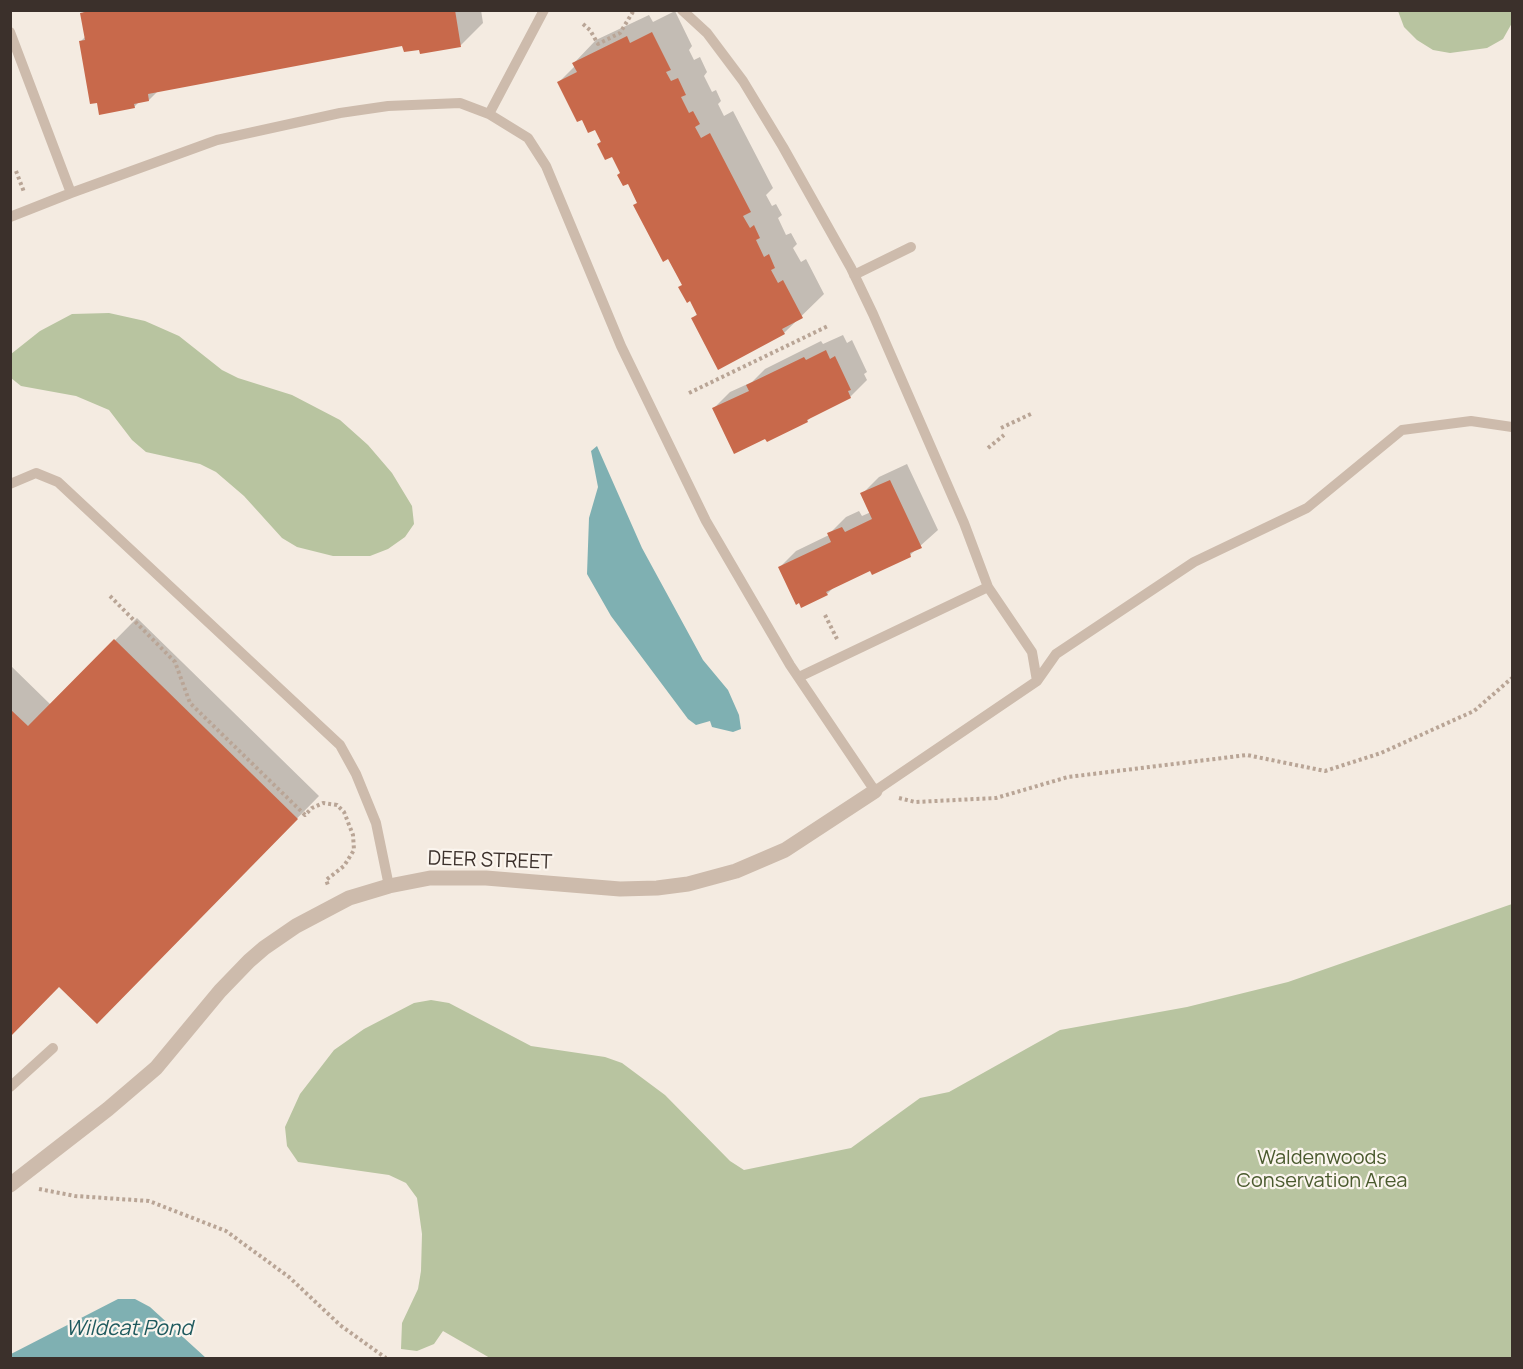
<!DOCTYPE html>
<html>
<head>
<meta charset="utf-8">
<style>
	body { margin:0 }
	#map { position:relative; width:1523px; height:1369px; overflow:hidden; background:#f4ebe1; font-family:Manrope,sans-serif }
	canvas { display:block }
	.frame { position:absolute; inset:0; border:12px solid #3b302b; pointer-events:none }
</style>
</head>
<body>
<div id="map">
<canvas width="1523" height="1369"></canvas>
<div class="frame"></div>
</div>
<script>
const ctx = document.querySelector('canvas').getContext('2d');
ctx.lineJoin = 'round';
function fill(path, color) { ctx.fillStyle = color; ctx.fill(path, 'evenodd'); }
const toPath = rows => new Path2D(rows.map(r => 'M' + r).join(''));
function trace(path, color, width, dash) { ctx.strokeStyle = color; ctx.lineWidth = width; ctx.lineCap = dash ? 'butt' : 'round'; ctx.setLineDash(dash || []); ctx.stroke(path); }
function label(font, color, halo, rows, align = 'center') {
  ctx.font = font + ' Manrope,sans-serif'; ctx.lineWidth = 4.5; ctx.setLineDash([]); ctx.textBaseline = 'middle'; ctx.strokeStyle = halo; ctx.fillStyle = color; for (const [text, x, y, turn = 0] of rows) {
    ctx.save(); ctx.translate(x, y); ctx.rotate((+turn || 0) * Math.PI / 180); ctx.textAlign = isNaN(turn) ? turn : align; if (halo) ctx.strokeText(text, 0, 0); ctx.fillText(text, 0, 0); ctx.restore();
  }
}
const green = toPath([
	[1398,11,1512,11,1512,23,1503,39,1487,48,1450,53,1433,50,1417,40,1404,27],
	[109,313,145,321,179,336,222,370,238,378,292,395,340,420,368,445,392,473,412,506,414,524,405,537,388,549,370,556,333,556,297,547,282,538,244,496,216,472,200,464,146,452,132,440,109,410,76,396,21,386,11,378,11,354,40,331,72,314],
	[1512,904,1512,1358,490,1358,443,1331,434,1344,417,1351,401,1349,402,1323,418,1289,421,1271,422,1234,417,1198,406,1183,389,1175,298,1162,287,1146,285,1127,300,1094,334,1050,364,1029,414,1003,431,1000,449,1003,531,1046,605,1057,622,1063,665,1095,730,1161,744,1170,851,1148,920,1098,949,1092,1060,1030,1187,1007,1288,982]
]);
const water = toPath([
	[597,446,642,548,703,660,728,690,739,715,741,729,733,732,712,727,710,721,696,725,688,719,611,616,587,574,589,518,598,487,591,451],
	[118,1299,135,1299,150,1307,206,1358,11,1358,11,1354]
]);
const shadow = toPath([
	[85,10,481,10,483,23,461,45,420,48,404,44,158,91,149,100,139,102,134,107,80,42,86,36,82,14],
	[675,11,692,46,689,50,694,60,700,57,707,72,704,76,712,92,716,90,721,101,718,104,724,116,733,111,773,188,766,195,772,206,776,204,782,215,778,218,786,235,791,233,797,244,793,248,801,262,806,259,824,294,784,333,693,318,698,313,613,155,598,144,602,140,596,128,559,82,575,66,574,63,596,40,649,15,653,22],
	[843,335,847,343,852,340,867,372,864,374,867,380,850,397,813,415,807,421,767,440,713,409,730,392,752,382,765,369,821,341,823,344],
	[907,464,938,530,910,555,870,569,836,585,827,594,780,567,796,551,829,535,829,534,846,517,859,511,862,516,871,512,862,494,879,477],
	[137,618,319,796,119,1000,59,985,10,1035,10,665,51,705]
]);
const building = toPath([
	[95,10,123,10,123,12,130,10,455,10,461,47,420,54,419,50,404,52,402,46,148,94,149,101,134,104,135,108,99,115,97,103,90,104,79,41,85,40,80,13],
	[652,32,671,70,666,72,671,81,678,78,686,95,681,97,689,113,693,111,700,124,695,127,701,138,710,133,751,212,743,216,750,228,754,225,760,238,756,240,764,257,769,254,775,268,771,270,778,283,783,280,803,318,782,329,785,334,718,370,691,318,697,315,690,301,687,303,678,287,682,285,668,259,663,262,633,205,637,203,628,184,623,186,617,175,620,173,612,157,605,160,597,144,601,142,595,130,588,133,582,120,577,122,557,82,577,72,572,63,627,36,630,43],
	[826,350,830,359,835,356,851,390,848,391,851,398,807,420,808,422,767,442,765,439,734,454,712,408,749,391,746,385,804,357,806,360],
	[890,480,922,548,910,553,911,557,872,575,870,571,826,592,828,595,801,608,799,603,796,605,778,567,831,542,827,533,842,527,845,532,872,519,860,493],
	[114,639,298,819,97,1024,59,987,10,1037,10,709,28,726]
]);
const path = toPath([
	[583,24,590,30,598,44,620,33,634,10],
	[16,171,24,192],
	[689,393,828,326],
	[1001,428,1033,413],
	[988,448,1004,435],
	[110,596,175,662,190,703,305,815,312,808,323,803,337,805,344,812,353,835,354,850,344,866,326,880,328,885],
	[825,615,837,639],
	[899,798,915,802,996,798,1068,777,1247,755,1325,771,1381,753,1474,711,1512,678],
	[39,1189,75,1196,149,1201,226,1231,289,1277,340,1325,386,1358]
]);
const service = toPath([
	[682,10,707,33,743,81,783,147,851,268,873,314,964,523,988,587,1032,652,1037,681],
	[10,32,71,193],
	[489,114,544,10],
	[10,217,71,193,217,140,340,113,388,106,460,103,489,114,528,138,546,166,621,346,706,521,790,665,875,791,1037,681,1056,654,1194,562,1307,508,1402,430,1471,421,1512,427],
	[854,275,911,247],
	[10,484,36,473,58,482,340,745,356,774,376,823,389,886],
	[799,677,988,587],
	[10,1087,53,1048]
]);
const minor = toPath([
	[10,1185,108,1109,156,1068,220,991,249,961,264,948,296,926,349,898,389,886,430,878,486,878,620,889,657,888,688,884,736,871,785,850,875,791]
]);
const streetNames = [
	["DEER STREET",490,861,2]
];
const parkNames = [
	["Waldenwoods",1322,1158],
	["Conservation Area",1322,1181]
];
const waterNames = [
	["Wildcat Pond",129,1329]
];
fill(green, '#b8c4a0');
fill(water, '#7fb0b2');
fill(shadow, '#0003');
fill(building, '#c8694b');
trace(path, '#b9a596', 4, [3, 3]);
trace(service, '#cdbbac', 10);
trace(minor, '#cdbbac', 15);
label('20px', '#3b302b', '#fbf5ee', streetNames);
label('20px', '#4a5a2e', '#fbf5ee', parkNames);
label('italic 21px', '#1f5a5e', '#fbf5ee', waterNames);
</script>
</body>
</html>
